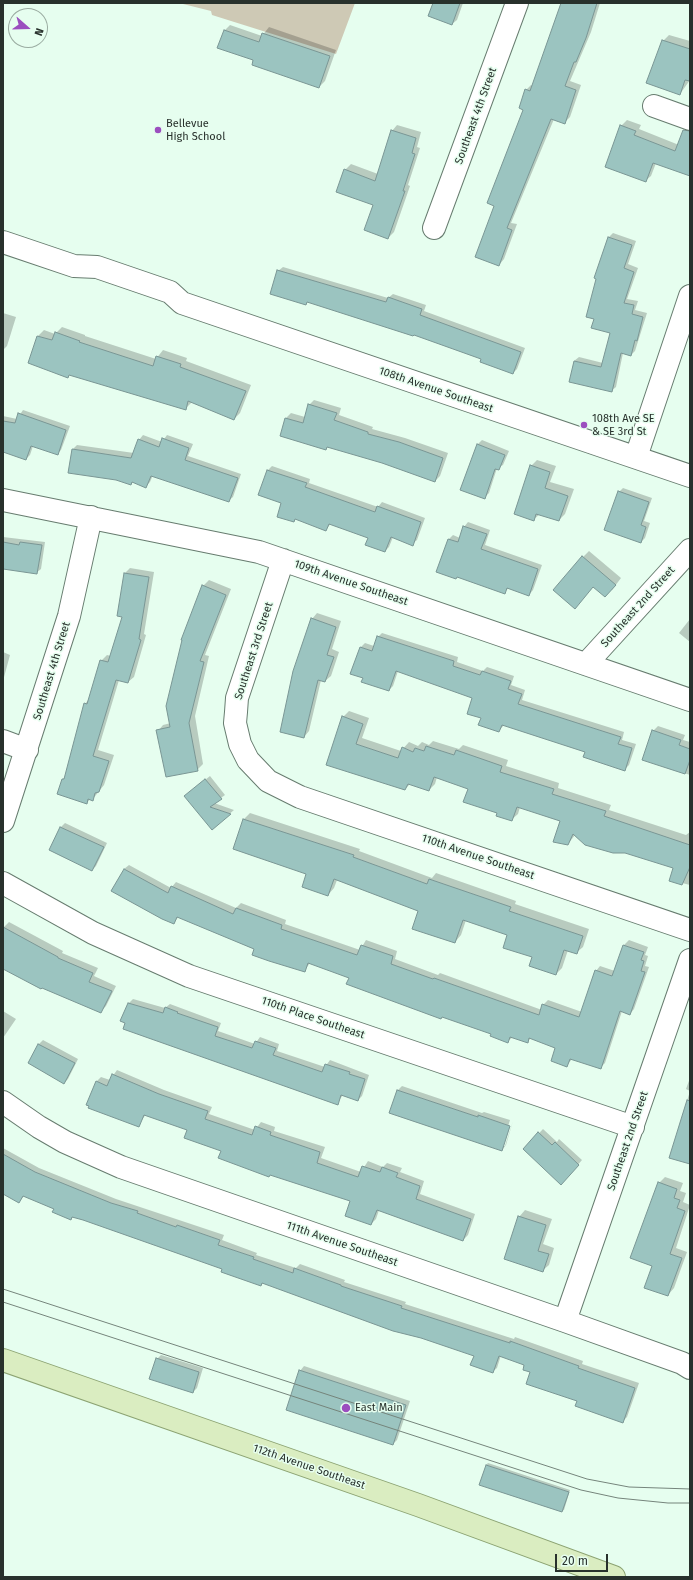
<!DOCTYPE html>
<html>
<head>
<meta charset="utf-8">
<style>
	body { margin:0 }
	#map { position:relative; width:693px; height:1580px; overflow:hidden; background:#e6feef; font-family:"Fira Sans",sans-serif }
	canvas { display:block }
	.frame { position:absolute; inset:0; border:4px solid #28312c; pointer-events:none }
	.north { position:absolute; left:8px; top:8px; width:40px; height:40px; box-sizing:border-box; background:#e6feef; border:1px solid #9aaca1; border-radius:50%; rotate:110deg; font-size:11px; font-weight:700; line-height:16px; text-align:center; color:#28312c }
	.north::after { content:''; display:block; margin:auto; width:14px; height:18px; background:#9b4ebf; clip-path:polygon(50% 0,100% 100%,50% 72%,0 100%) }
	.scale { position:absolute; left:555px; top:1554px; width:53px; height:18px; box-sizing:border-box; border:2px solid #28312c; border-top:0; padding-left:5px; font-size:12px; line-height:14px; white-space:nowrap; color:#28312c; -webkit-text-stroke:3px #e6feef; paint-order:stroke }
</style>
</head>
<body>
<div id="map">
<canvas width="693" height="1580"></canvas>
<div class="frame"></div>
<div class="north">N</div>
<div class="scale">20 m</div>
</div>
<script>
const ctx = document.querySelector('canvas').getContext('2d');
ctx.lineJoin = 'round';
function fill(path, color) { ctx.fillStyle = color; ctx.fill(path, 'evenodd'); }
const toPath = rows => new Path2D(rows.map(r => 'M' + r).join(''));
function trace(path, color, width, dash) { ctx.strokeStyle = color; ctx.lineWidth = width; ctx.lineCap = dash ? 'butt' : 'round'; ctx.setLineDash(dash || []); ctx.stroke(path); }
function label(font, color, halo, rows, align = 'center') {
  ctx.font = font + ' "Fira Sans",sans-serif'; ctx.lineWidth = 3; ctx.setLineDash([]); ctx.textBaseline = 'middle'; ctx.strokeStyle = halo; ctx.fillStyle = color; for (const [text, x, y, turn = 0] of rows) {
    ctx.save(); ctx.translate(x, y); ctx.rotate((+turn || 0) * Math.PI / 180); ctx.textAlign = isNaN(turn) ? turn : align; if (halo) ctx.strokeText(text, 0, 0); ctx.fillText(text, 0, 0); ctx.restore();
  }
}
const green = toPath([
	[179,3,355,3,336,54,212,15,211,11]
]);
const shadow = toPath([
	[434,3,463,3,457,20,452,24,429,16],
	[562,3,600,3,591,32,570,81,581,85,570,117,564,123,554,119,511,223,517,224,504,259,499,265,495,205,524,109,526,90,531,85,534,86],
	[230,25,262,36,269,27,336,50,325,81,319,87,255,59,224,31],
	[669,35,690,41,690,80,680,94,663,41],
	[627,120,641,125,639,129,679,145,690,136,690,175,656,163,651,176,645,181,621,126],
	[397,125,421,132,417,147,420,148,408,185,410,186,394,232,388,238,375,205,345,170,351,164,378,174,392,131],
	[613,233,636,241,628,264,638,268,627,299,638,301,635,310,647,313,635,351,631,355,623,353,616,387,611,391,570,381,574,361,579,357,603,363,611,332,595,318,597,278,595,278,609,237],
	[283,267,388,298,393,294,426,305,424,311,525,348,517,369,513,373,482,358,414,334,308,301,305,304,278,271],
	[3,313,16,317,7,346,3,350],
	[62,327,85,335,85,336,156,359,163,350,187,358,186,361,251,385,240,413,234,419,192,402,185,409,30,362,38,336,44,330,55,334],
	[314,400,341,408,339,415,373,427,372,429,405,438,448,453,440,476,435,481,383,462,328,446,326,449,281,436,286,418,291,413,305,417,309,405],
	[23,410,70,426,61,450,57,454,33,446,30,455,26,459,3,451,3,416,17,419],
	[143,435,162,442,167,435,193,444,188,456,241,474,233,497,228,501,153,475,150,482,146,486,133,482,131,484,116,479,70,472,73,449,77,445,134,453,139,440],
	[482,440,509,451,503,465,497,468,489,493,485,497,478,444],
	[537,460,556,466,550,482,574,489,565,514,559,520,540,514,533,520,531,466],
	[272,466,310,479,309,483,378,507,382,502,425,518,417,540,412,544,393,537,389,547,385,551,369,537,331,523,326,530,296,518,293,521,267,471],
	[623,488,652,498,644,521,650,523,645,538,641,542,619,492],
	[468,522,490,530,485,545,542,565,533,590,529,595,509,588,504,592,458,576,456,578,438,572,449,539,453,535,460,538,464,527],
	[3,537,45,542,41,569,36,573,3,567],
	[589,551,621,578,612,590,594,586,581,601,583,557],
	[130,568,154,572,144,634,146,635,134,677,128,682,119,680,98,750,114,755,104,785,92,800,90,799,87,803,63,779,66,776,85,704,89,699,101,661,107,655,111,656,123,616,125,573],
	[209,580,231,589,205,655,209,656,195,716,203,764,197,770,158,731,163,725,171,723,203,586],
	[317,613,341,621,332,649,339,652,331,676,325,681,321,680,309,731,304,737,312,619],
	[690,619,690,642,679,633],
	[382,633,458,657,457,662,483,671,487,667,514,676,511,685,525,690,522,700,624,732,622,740,636,744,629,765,625,769,586,752,504,725,499,731,482,718,474,698,398,671,393,686,389,690,364,678,361,647,365,643,374,646,378,637],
	[3,652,10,655,3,681],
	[349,711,369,718,362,738,401,751,409,742,418,746,422,742,429,745,433,741,459,749,463,745,508,760,506,766,559,783,558,788,611,805,609,810,686,835,690,832,690,885,670,880,674,867,575,835,568,844,561,821,520,807,518,814,511,820,498,813,469,788,437,777,435,784,429,790,410,784,405,789,327,764,343,717],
	[658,726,685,735,683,740,690,742,690,775,643,759,653,731],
	[210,776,225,795,214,803,234,810,212,829,190,792],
	[250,813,360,849,359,851,432,878,436,873,516,901,515,904,589,929,583,947,576,953,568,950,562,968,556,974,508,934,466,920,461,935,455,942,419,910,337,880,334,888,328,895,307,873,234,848,244,819],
	[65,823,107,843,96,866,92,870,50,850,61,827],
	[129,865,171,888,176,882,236,908,241,903,286,920,285,924,360,950,366,940,397,951,395,959,438,975,440,973,542,1010,543,1005,548,1000,582,1012,596,971,600,966,615,971,624,945,629,940,648,947,645,955,648,956,645,966,649,967,634,1009,630,1014,622,1011,605,1063,600,1068,573,1058,567,1065,557,1047,531,1038,527,1042,513,1037,508,1041,492,1033,350,977,310,963,304,971,179,916,174,923,124,869],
	[9,922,63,951,62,953,98,968,94,976,116,986,106,1006,100,1012,3,961,3,928],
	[133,999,165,1008,170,1004,221,1023,218,1031,255,1044,260,1037,279,1044,277,1051,325,1067,330,1060,369,1075,362,1096,358,1100,343,1095,337,1103,129,1003],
	[3,1011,16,1019,3,1038],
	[43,1040,78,1059,68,1079,64,1083,29,1063,39,1044],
	[117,1070,164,1090,212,1107,209,1114,255,1130,261,1122,275,1127,274,1131,325,1147,321,1158,361,1172,368,1161,383,1167,387,1163,402,1168,400,1172,424,1181,420,1194,475,1214,468,1235,463,1240,379,1210,376,1219,371,1224,351,1200,222,1150,189,1129,146,1114,138,1126,87,1104,97,1081,101,1077,110,1080],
	[690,1078,690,1091,686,1089],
	[402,1086,482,1113,484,1112,510,1120,502,1146,505,1146,513,1121,506,1145,502,1150,390,1112,398,1090],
	[690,1091,690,1163,670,1157],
	[543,1129,557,1142,559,1139,582,1160,565,1180,524,1149],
	[3,1148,39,1168,116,1199,224,1235,222,1240,257,1253,256,1255,296,1268,300,1264,345,1280,344,1282,406,1302,405,1304,514,1339,515,1337,583,1361,582,1364,639,1383,627,1417,623,1421,578,1401,531,1372,526,1364,501,1355,497,1368,492,1372,475,1355,263,1283,261,1285,223,1268,83,1219,73,1217,71,1219,55,1208,24,1196,19,1202,3,1193],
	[665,1177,683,1183,680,1191,686,1193,683,1202,690,1205,676,1248,687,1252,674,1288,668,1295,653,1265,659,1183],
	[525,1210,552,1219,543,1244,554,1248,549,1265,542,1271,519,1217],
	[161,1355,203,1368,197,1388,193,1392,157,1359],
	[304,1366,410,1401,397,1440,393,1444,300,1371],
	[488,1463,570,1490,564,1510,562,1511,486,1465]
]);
const building = toPath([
	[433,3,460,3,452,25,428,16,433,3],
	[561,3,597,3,586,38,576,62,574,62,565,86,576,90,565,124,551,119,507,228,512,230,499,266,475,257,494,206,487,203,523,110,519,108,525,89,530,91,561,3],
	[224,30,259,42,262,33,330,56,319,88,252,65,253,60,217,48,224,30],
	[662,40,690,49,690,81,685,80,680,95,646,83,662,40],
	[620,125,636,131,634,135,675,151,683,130,690,131,690,176,653,163,646,182,605,167,620,125],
	[391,130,416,138,412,153,415,154,403,191,405,191,388,239,364,230,373,205,336,192,344,169,375,181,391,130],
	[608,237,632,245,624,268,634,272,624,303,634,305,632,314,643,317,637,341,635,340,631,356,621,353,612,392,569,382,574,361,601,367,610,333,591,328,594,319,586,317,596,279,594,278,608,237],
	[277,270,386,302,388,297,422,309,420,315,521,352,513,374,480,362,481,359,414,335,413,336,307,302,306,305,270,294,277,270],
	[55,332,80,341,79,342,153,366,156,356,181,364,180,367,246,391,234,420,188,401,186,410,69,375,68,378,28,363,37,336,52,340,55,332],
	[308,404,337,413,334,420,368,432,368,434,399,442,443,458,435,482,382,463,327,447,326,450,280,436,285,418,303,423,308,404],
	[18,413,66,430,58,455,31,446,26,460,3,452,3,421,15,423,18,413],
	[162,438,189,448,185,460,238,478,229,502,151,476,146,488,132,482,131,485,116,480,68,473,72,449,131,458,138,439,159,447,162,438],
	[477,444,505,455,499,470,495,469,485,499,460,490,477,444],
	[530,465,550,472,545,488,568,496,559,521,536,514,534,521,514,514,530,465],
	[267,470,307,483,305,487,375,512,377,506,421,522,413,546,391,537,385,552,365,545,368,538,329,524,326,531,295,519,294,522,277,517,281,503,258,495,267,470],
	[618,491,649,502,641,525,646,527,641,543,604,530,618,491],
	[463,526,487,534,481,549,538,569,529,596,507,588,505,594,457,577,456,579,436,572,448,539,458,542,463,526],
	[3,542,19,545,20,542,42,545,37,574,3,569,3,542],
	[582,556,616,585,605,597,593,587,575,609,553,590,582,556],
	[124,573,149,577,139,639,141,640,128,683,116,680,93,756,109,761,99,792,95,793,93,801,88,799,87,804,57,794,62,779,64,779,84,703,87,704,100,660,108,662,122,617,117,616,124,573],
	[202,585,226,595,200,661,204,662,189,723,198,771,166,777,156,730,170,727,166,706,182,640,181,640,202,585],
	[311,618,336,627,327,655,334,657,325,682,318,680,304,738,280,732,293,671,311,618],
	[377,636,454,661,453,666,480,675,482,671,511,681,508,689,522,694,518,704,621,737,618,744,632,748,625,771,583,757,585,752,502,725,499,732,478,725,481,718,467,714,472,698,396,671,389,691,361,682,363,678,350,674,360,647,372,651,377,636],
	[342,716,363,724,356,744,398,758,402,747,413,752,415,748,424,751,426,746,454,755,456,750,502,766,500,772,554,789,552,794,606,811,604,816,690,845,690,867,682,885,669,881,673,868,625,853,613,853,585,845,573,834,568,845,553,842,560,821,517,807,512,821,496,816,497,813,463,802,468,789,434,777,429,791,408,784,405,790,326,765,342,716],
	[652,730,681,740,679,745,690,749,690,760,685,774,642,760,652,730],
	[205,779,222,799,210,807,231,814,212,830,184,796,205,779],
	[243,819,354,855,353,857,427,884,429,879,511,907,509,911,583,936,577,954,564,950,556,975,529,966,532,957,503,948,507,935,463,920,455,943,412,929,418,911,334,879,328,896,302,887,306,874,233,849,243,819],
	[60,827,104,847,92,871,49,850,60,827],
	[124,869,168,893,171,886,233,914,236,908,282,925,281,929,357,955,361,945,393,956,391,964,433,979,434,978,539,1015,542,1004,579,1017,595,970,612,976,623,945,644,952,641,960,644,961,641,971,645,972,630,1015,620,1011,601,1069,570,1059,567,1067,551,1061,555,1048,529,1038,528,1043,510,1037,508,1043,490,1036,491,1034,442,1017,441,1019,346,984,349,978,308,963,305,972,269,961,252,955,254,949,177,917,174,924,162,919,111,891,124,869],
	[3,927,58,957,58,958,93,973,89,982,112,991,101,1013,42,988,41,989,3,969,3,927],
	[128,1003,163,1013,165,1007,178,1012,177,1013,218,1027,215,1036,252,1048,255,1041,276,1048,273,1055,322,1072,325,1064,350,1072,349,1074,365,1079,358,1101,341,1095,338,1105,123,1029,125,1023,120,1021,128,1003],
	[38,1044,75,1063,64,1084,28,1063,38,1044],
	[112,1074,159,1094,208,1111,205,1119,252,1135,255,1126,271,1132,270,1135,320,1152,317,1163,358,1177,362,1166,380,1172,382,1167,398,1173,396,1177,420,1186,416,1199,471,1219,463,1241,377,1210,371,1225,345,1216,350,1201,270,1175,269,1177,218,1158,221,1151,184,1138,187,1130,144,1115,139,1127,88,1108,89,1106,86,1105,96,1081,107,1086,112,1074],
	[397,1090,478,1117,478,1115,510,1126,502,1151,389,1113,397,1090],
	[687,1100,690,1101,690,1164,669,1158,687,1100],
	[538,1132,552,1145,555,1142,579,1165,561,1185,523,1149,538,1132],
	[3,1154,35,1172,111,1203,138,1211,137,1213,176,1227,177,1225,220,1240,218,1245,254,1257,253,1259,293,1273,294,1268,341,1285,341,1286,402,1306,401,1308,510,1343,510,1341,579,1366,578,1368,635,1388,623,1423,575,1406,577,1401,526,1384,530,1372,523,1370,524,1365,499,1356,493,1373,470,1365,474,1356,421,1338,393,1331,262,1283,261,1286,221,1272,222,1269,83,1220,72,1217,71,1220,52,1212,54,1209,23,1196,19,1203,3,1194,3,1154],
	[658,1182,677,1189,674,1198,680,1200,677,1208,685,1211,670,1254,682,1258,668,1296,644,1288,652,1266,630,1258,658,1182],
	[518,1216,546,1225,538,1251,549,1254,543,1272,504,1259,518,1216],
	[156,1358,199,1372,193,1393,149,1379,156,1358],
	[299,1370,406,1405,393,1445,286,1410,299,1370],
	[486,1465,569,1492,562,1512,479,1485,486,1465]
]);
const minor = toPath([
	[654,106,690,119],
	[434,228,517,3],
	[3,242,74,266,97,267,170,292,182,303,690,476],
	[636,457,690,296],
	[3,500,259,552,690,700],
	[283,560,237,698,236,712,235,723,240,744,248,760,268,781,300,797,690,930],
	[586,664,690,550],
	[3,741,27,750],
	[3,821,69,616,91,517],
	[3,883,93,933,189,976,633,1127],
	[3,1102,39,1127,65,1142,121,1167,565,1321,682,1363,690,1368],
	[565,1321,690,960]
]);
const major = toPath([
	[3,1360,418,1505,614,1577]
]);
const tram = toPath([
	[3,1289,587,1479,629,1487,690,1489],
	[3,1302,581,1490,618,1498,668,1503,690,1503]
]);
const markers = [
	[158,130,4,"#9b4ebf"],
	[584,425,4,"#9b4ebf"],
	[346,1408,5,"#9b4ebf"]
];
const streetNames = [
	["Southeast 4th Street",476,116,-70],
	["108th Avenue Southeast",436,390,19],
	["109th Avenue Southeast",351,583,19],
	["Southeast 2nd Street",638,607,-48],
	["Southeast 3rd Street",254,651,-72],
	["Southeast 4th Street",52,671,-73],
	["110th Avenue Southeast",478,857,19],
	["110th Place Southeast",313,1018,19],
	["Southeast 2nd Street",628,1141,-71],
	["111th Avenue Southeast",342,1244,19],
	["112th Avenue Southeast",309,1467,19]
];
const poiNames = [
	["Bellevue",166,124],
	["High School",166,137],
	["108th Ave SE",592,419],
	["& SE 3rd St",592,432],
	["East Main",355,1408]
];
fill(green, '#cec9b5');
fill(shadow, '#0003');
fill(building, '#9bc4c0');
trace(building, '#7a9694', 1);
trace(minor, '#677c6f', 24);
trace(major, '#8ca372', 24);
trace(minor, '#fff', 22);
trace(major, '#daedc1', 22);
trace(tram, '#75847b', 1);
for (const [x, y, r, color] of markers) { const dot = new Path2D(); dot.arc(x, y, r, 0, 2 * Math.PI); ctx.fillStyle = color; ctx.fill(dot); trace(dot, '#e6feef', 1.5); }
label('11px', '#28312c', '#e6feef', streetNames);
label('11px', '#28312c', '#e6feef', poiNames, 'left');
</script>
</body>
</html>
